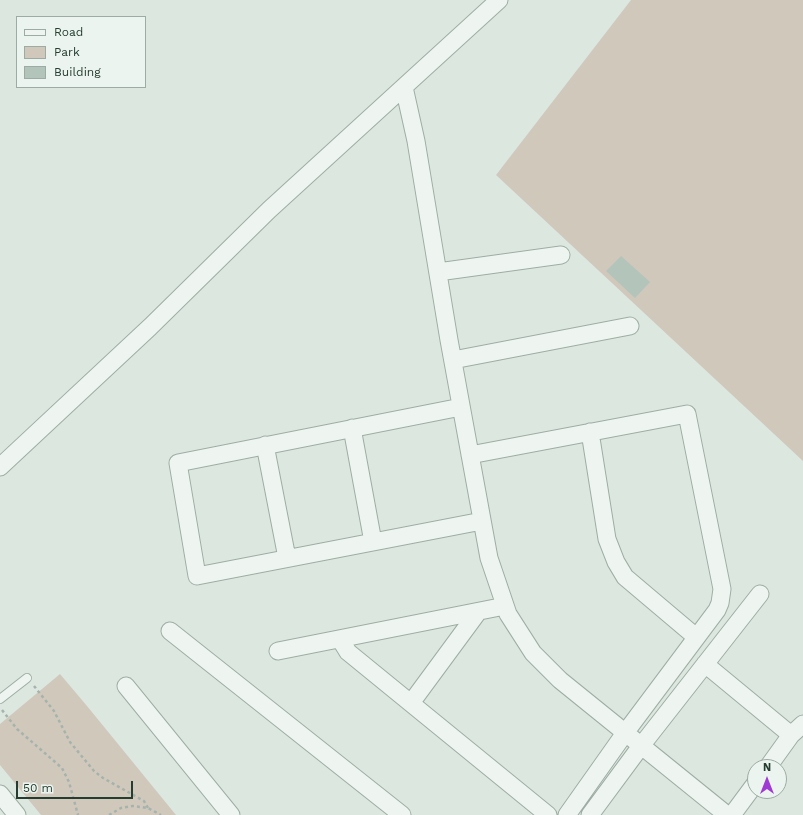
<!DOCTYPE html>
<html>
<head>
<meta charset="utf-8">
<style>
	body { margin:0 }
	#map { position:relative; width:803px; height:815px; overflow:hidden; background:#dce7e0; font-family:"Work Sans",sans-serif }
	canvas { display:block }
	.legend { position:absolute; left:16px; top:16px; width:130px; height:72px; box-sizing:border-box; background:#ebf4ef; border:1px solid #9caba3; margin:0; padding:5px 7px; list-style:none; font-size:12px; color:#253d30 }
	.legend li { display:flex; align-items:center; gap:8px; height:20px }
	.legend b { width:20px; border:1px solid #9caba3 }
	.north { position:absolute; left:747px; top:759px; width:40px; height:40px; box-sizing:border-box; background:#ebf4ef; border:1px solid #9caba3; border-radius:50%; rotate:0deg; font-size:11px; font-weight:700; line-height:16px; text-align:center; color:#253d30 }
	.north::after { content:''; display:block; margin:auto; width:14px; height:18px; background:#9f3ad3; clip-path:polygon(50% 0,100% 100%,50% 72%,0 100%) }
	.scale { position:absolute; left:16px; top:781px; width:117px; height:18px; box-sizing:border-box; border:2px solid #253d30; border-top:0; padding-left:5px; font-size:12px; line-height:14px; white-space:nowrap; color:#253d30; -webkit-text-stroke:3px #ebf4ef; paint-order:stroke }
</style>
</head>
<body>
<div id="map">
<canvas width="803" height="815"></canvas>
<ul class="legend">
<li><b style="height:5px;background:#eef5f1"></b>Road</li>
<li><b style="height:11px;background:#d1c8bc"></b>Park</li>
<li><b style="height:11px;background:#b3c4ba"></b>Building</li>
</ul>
<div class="north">N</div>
<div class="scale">50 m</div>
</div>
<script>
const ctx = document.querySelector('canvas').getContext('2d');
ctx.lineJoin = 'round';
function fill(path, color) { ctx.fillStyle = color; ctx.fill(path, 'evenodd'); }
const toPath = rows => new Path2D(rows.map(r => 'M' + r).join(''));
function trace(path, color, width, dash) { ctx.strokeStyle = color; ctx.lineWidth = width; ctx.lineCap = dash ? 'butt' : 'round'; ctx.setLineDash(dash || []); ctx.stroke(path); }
const green = toPath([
	[631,0,803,0,803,461,496,175],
	[60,674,87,706,176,815,41,815,0,765,0,724]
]);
const building = toPath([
	[621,256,650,282,635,298,606,271]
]);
const path = toPath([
	[34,686,54,711,70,742,94,771,103,778,144,801,148,808],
	[2,710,17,729,62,768,69,782,78,815],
	[109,815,121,808,133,806,148,808,161,815]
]);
const lane = toPath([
	[0,699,27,678]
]);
const street = toPath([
	[404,87,416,141,449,340,489,558,508,614,533,653,560,680,727,815],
	[438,272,561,255],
	[453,360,630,326],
	[461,407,178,463,197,576,482,521],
	[352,428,373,542],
	[590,432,607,539,616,562,625,577,696,637],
	[265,445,287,558],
	[470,455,687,414,722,589,720,603,717,610,625,733,567,815],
	[0,467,150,327,269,210,499,0],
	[170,631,402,815],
	[340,639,348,652,548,815],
	[278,651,505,606],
	[705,664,791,735],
	[126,686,231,815],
	[411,703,478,612],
	[768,767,791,735,803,724],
	[0,794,17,815],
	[590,815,641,746,760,594],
	[732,815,755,784]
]);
fill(green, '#d1c8bc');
fill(building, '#b3c4ba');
trace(lane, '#9eada4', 10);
trace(street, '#9eada4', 19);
trace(path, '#a6b3ac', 2.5, [3, 3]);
trace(lane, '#eef5f1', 8);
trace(street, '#eef5f1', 17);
</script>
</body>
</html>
